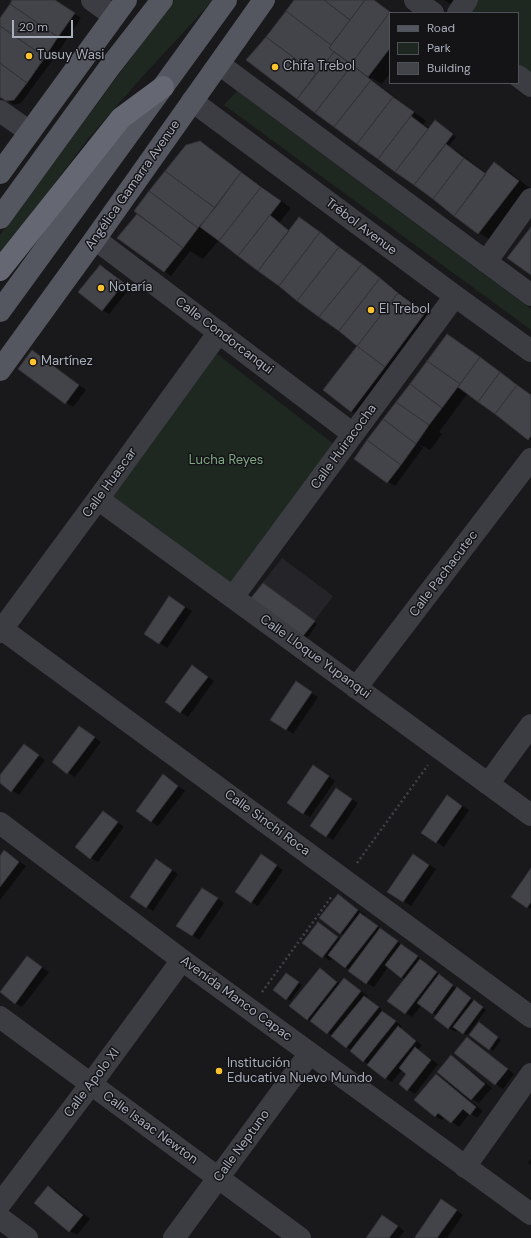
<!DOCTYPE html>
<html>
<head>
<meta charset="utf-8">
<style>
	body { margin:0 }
	#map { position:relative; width:531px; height:1238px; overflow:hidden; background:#19191c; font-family:"DM Sans",sans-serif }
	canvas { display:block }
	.legend { position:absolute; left:389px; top:12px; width:130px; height:72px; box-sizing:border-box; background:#141417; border:1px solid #505259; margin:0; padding:5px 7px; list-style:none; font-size:12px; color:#aaafbc }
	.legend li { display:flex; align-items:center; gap:8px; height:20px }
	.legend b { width:20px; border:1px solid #505259 }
	.scale { position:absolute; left:12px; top:20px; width:61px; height:18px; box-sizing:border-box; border:2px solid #aaafbc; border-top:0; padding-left:5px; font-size:12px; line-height:14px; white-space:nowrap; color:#aaafbc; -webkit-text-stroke:3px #141417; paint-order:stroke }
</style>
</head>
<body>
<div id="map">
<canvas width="531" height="1238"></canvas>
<ul class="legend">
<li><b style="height:5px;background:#555760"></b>Road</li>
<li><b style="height:11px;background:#1e2720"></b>Park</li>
<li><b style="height:11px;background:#434449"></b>Building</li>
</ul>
<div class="scale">20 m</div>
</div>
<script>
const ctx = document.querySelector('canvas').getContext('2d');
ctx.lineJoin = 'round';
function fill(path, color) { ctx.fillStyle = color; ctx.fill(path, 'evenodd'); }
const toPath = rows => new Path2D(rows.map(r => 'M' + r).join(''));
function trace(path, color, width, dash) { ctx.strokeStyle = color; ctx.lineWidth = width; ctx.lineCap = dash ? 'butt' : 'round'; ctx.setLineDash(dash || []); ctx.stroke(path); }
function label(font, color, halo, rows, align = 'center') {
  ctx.font = font + ' "DM Sans",sans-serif'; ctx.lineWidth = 3; ctx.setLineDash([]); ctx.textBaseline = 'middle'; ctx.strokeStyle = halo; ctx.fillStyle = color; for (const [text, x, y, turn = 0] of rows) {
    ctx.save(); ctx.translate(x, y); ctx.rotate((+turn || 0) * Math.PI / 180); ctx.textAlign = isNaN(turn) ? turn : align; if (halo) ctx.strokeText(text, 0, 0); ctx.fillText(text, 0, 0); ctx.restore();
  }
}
const built = toPath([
	[282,558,333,596,303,636,251,598]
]);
const green = toPath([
	[174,0,212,0,207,7,142,77,88,139,0,256,0,235],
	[478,0,531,0,531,75,518,66,518,13,468,13],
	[237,91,531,309,531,330,224,105],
	[212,350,335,445,230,585,105,496]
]);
const shadow = toPath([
	[13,0,54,0,81,18,52,61,21,103,14,105,0,96,0,19],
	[296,0,374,0,391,13,390,13,390,73,382,84,372,78,371,79,426,121,423,125,430,128,438,123,456,137,448,147,457,151,487,174,495,164,508,171,531,189,492,241,479,233,247,60,267,37],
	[426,127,432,132,431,133,426,129],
	[444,0,463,0,457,8],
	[200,142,207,146,291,208,279,223,290,231,300,218,310,224,435,320,362,417,351,411,359,345,219,240,203,259,190,251,171,276,164,271,142,218],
	[101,266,108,270,130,288,109,314,102,310],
	[448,335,458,341,531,395,531,440,468,393,439,432,442,434,430,450,420,445,420,446,423,448,395,486,388,482],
	[32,351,86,390,73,407,19,369],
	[266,586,317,624,307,638,252,598],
	[170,597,192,611,167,648,145,633],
	[193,666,214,681,188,717,166,702],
	[303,687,318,697,293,734,286,729],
	[80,727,101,742,75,777,68,773],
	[24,745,45,760,19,795,0,782,0,777],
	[320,770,335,781,310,817,303,813],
	[163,776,185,791,158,826,137,811],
	[343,793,358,803,333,840,326,836],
	[447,796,469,810,444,847,422,832],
	[103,812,124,827,98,862,91,858],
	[4,851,26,866,0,900,0,857],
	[414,855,436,869,411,906,389,892],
	[268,860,283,870,258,906,251,902],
	[163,864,178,874,153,911,146,907],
	[531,870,531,909,528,907],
	[209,893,224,903,199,940,192,935],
	[338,896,345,900,365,915,364,916,424,961,423,962,443,977,442,978,486,1010,467,1035,458,1030,456,1032,449,1028,435,1018,437,1016,422,1005,412,1017,405,1013,405,979,388,967,374,987,366,983,333,957,330,961,303,942,318,923,341,939,344,935,340,933],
	[27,957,49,972,22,1007,15,1003],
	[320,969,327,973,340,984,344,979,368,996,366,998,371,1001,385,1012,384,1013,402,1026,400,1029,422,1045,418,1050,438,1064,415,1094,400,1084,408,1074,403,1069,392,1082,385,1078,333,1036,307,1019],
	[289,976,302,985,290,1001,287,999],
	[482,1025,501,1040,493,1051,470,1034],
	[467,1038,474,1042,514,1074,503,1089,496,1084,455,1053],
	[451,1056,458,1061,492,1088,479,1103,472,1099,439,1072],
	[436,1075,443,1079,483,1111,477,1118,470,1113,459,1127,445,1117,442,1120,435,1116],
	[531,1158,531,1165,528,1163],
	[49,1187,56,1191,90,1219,77,1235,70,1231,36,1202],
	[448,1204,463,1215,447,1238,418,1238],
	[390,1220,404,1231,399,1238,367,1238]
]);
const building = toPath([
	[12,0,55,0,75,13,58,37,10,4,12,0],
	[294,0,324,0,350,20,331,45,286,11,294,0],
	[324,0,365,0,350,20,324,0],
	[365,0,374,0,390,12,351,64,329,48,365,0],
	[10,4,58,37,45,57,0,26,0,18,10,4],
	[286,11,331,45,329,48,334,52,316,74,266,37,286,11],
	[390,12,391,13,390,13,390,48,368,77,351,64,390,12],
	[0,26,45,57,27,83,0,63,0,26],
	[266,37,316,74,297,99,246,60,266,37],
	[334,52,352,65,315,113,297,99,334,52],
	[0,63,27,83,14,100,6,101,0,97,0,63],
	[352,65,371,80,334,127,315,113,352,65],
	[371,80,393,97,357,144,334,127,371,80],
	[393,97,414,112,378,159,357,144,393,97],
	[411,116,428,129,395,172,378,159,411,116],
	[435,120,453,134,414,185,395,172,435,120],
	[200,141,241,172,215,208,165,171,186,145,200,141],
	[446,144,464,158,433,199,414,185,446,144],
	[464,158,486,174,454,216,433,199,464,158],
	[494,162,519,181,478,234,454,216,494,162],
	[165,171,215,208,198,228,149,191,165,171],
	[241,172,261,187,219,241,200,227,241,172],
	[261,187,281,201,238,256,219,241,261,187],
	[149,191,198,228,183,248,134,211,149,191],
	[137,214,183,248,164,272,117,238,137,214],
	[270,215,289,231,258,271,238,256,270,215],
	[299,217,320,232,279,286,258,271,299,217],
	[531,227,531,275,507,258,531,227],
	[320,232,339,247,297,301,279,286,320,232],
	[339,247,362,264,319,317,297,301,339,247],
	[362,264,380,278,339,331,319,317,362,264],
	[100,265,124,283,102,311,78,292,100,265],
	[380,278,398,293,357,346,339,331,380,278],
	[398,293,425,313,385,367,357,346,398,293],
	[447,334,480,357,460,384,427,361,447,334],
	[357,346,385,367,351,412,323,390,357,346],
	[32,350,79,385,65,404,18,369,32,350],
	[480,357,500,372,478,402,458,387,480,357],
	[427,361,460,384,442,408,410,384,427,361],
	[500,372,517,385,495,414,478,402,500,372],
	[410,384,442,408,429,425,396,402,410,384],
	[517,385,531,395,531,436,528,440,495,414,517,385],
	[396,402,429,425,416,444,383,419,396,402],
	[383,419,416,444,401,465,367,440,383,419],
	[367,440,401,465,387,483,354,459,367,440],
	[263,583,315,621,303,636,251,598,263,583],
	[169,596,185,607,159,644,144,634,169,596],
	[192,665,208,677,180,713,165,702,192,665],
	[296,681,312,692,286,730,270,720,296,681],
	[79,726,95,737,67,774,52,762,79,726],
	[24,744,39,755,11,792,0,783,0,775,24,744],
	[313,765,329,776,303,814,287,803,313,765],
	[163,774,178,786,151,822,136,811,163,774],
	[336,788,352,799,326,837,310,826,336,788],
	[447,795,462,806,436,843,421,833,447,795],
	[103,811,118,822,90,859,75,847,103,811],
	[4,850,19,862,0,887,0,856,4,850],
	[261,854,277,865,251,903,235,892,261,854],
	[413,854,429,865,403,902,387,892,413,854],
	[156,859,172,870,146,908,130,897,156,859],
	[531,868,531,902,527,908,511,897,531,868],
	[202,888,218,898,192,936,176,926,202,888],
	[338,894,358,910,340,934,319,918,338,894],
	[360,913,378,926,345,968,328,955,360,913],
	[318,922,338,937,322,958,302,943,318,922],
	[380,928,398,941,366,984,348,971,380,928],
	[401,944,418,956,401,978,385,965,401,944],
	[27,956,42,967,15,1004,0,992,27,956],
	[420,959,437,972,405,1014,387,1001,420,959],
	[320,968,337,982,307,1020,289,1006,320,968],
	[286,973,299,982,286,1000,273,990,286,973],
	[439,974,453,985,432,1014,417,1003,439,974],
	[344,978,361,991,327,1034,310,1021,344,978],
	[457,987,471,998,448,1029,434,1018,457,987],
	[364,996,379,1007,346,1048,331,1036,364,996],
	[474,1000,483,1007,463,1034,453,1027,474,1000],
	[382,1011,396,1021,363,1062,350,1051,382,1011],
	[479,1022,498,1037,489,1050,469,1035,479,1022],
	[398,1026,416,1041,385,1079,367,1065,398,1026],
	[467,1037,508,1069,495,1085,454,1053,467,1037],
	[415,1047,431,1060,407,1091,399,1084,406,1074,399,1068,415,1047],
	[451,1055,485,1084,471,1100,437,1072,451,1055],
	[436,1074,476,1107,470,1115,463,1109,451,1123,438,1113,435,1117,414,1100,436,1074],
	[48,1186,83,1215,69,1232,34,1203,48,1186],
	[441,1199,457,1210,437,1238,416,1238,415,1237,441,1199],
	[382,1215,398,1226,389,1238,366,1238,382,1215]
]);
const path = toPath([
	[357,863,428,765],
	[262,992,332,896]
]);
const minor = toPath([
	[92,0,114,16],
	[415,0,433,13],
	[458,13,467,0],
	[219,64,531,295],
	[518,76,531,86],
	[192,101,455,296,531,351],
	[0,111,30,132],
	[95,239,353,434],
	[486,262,531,199],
	[98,499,531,815],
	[233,597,455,296],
	[2,629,531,1017],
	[0,632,98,499,219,332],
	[356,688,531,459],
	[488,784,531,725],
	[0,823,182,960,531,1214],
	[0,1017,300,1238],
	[465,1167,531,1074],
	[0,1204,91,1084,182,960],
	[0,1218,27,1238],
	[174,1238,310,1053]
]);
const major = toPath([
	[0,173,126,0],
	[0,218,109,68,162,0],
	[0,311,226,0],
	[0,370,95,239,264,0]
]);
const highway = toPath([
	[0,270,121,118,163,87]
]);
const markers = [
	[29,56,4,"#ffc32d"],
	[275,67,4,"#ffc32d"],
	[101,288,4,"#ffc32d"],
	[371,310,4,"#ffc32d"],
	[33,362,4,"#ffc32d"],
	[219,1071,4,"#ffc32d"]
];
const poiNames = [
	["Tusuy Wasi",37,56],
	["Chifa Trebol",283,67],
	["Notaría",109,288],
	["El Trebol",379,310],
	["Martínez",41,362],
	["Institución",227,1064],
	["Educativa Nuevo Mundo",227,1079]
];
const streetNames = [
	["Angélica Gamarra Avenue",133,185,-55],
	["Trébol Avenue",361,227,37],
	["Calle Condorcanqui",224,336,37],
	["Calle Huiracocha",344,447,-54],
	["Calle Huascar",110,483,-54],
	["Calle Pachacutec",444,574,-53],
	["Calle Lloque Yupanqui",315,657,36],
	["Calle Sinchi Roca",267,823,36],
	["Avenida Manco Capac",236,999,36],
	["Calle Apolo XI",92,1083,-53],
	["Calle Isaac Newton",150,1128,36],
	["Calle Neptuno",242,1146,-54]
];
const parkNames = [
	["Lucha Reyes",226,461]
];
fill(built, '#252529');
fill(green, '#1e2720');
fill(shadow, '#0007');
fill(building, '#434449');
trace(building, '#333338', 1);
trace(path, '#404148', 2.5, [2, 3]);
trace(minor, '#3c3c43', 22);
trace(major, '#555760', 22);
trace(highway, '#656872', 22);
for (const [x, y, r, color] of markers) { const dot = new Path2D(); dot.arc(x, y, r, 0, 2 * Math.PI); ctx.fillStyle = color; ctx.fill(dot); trace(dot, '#141417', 1.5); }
label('13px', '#aaafbc', '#141417', poiNames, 'left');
label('13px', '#aaafbc', '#141417', streetNames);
label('13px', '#80a885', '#141417', parkNames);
</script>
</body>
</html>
